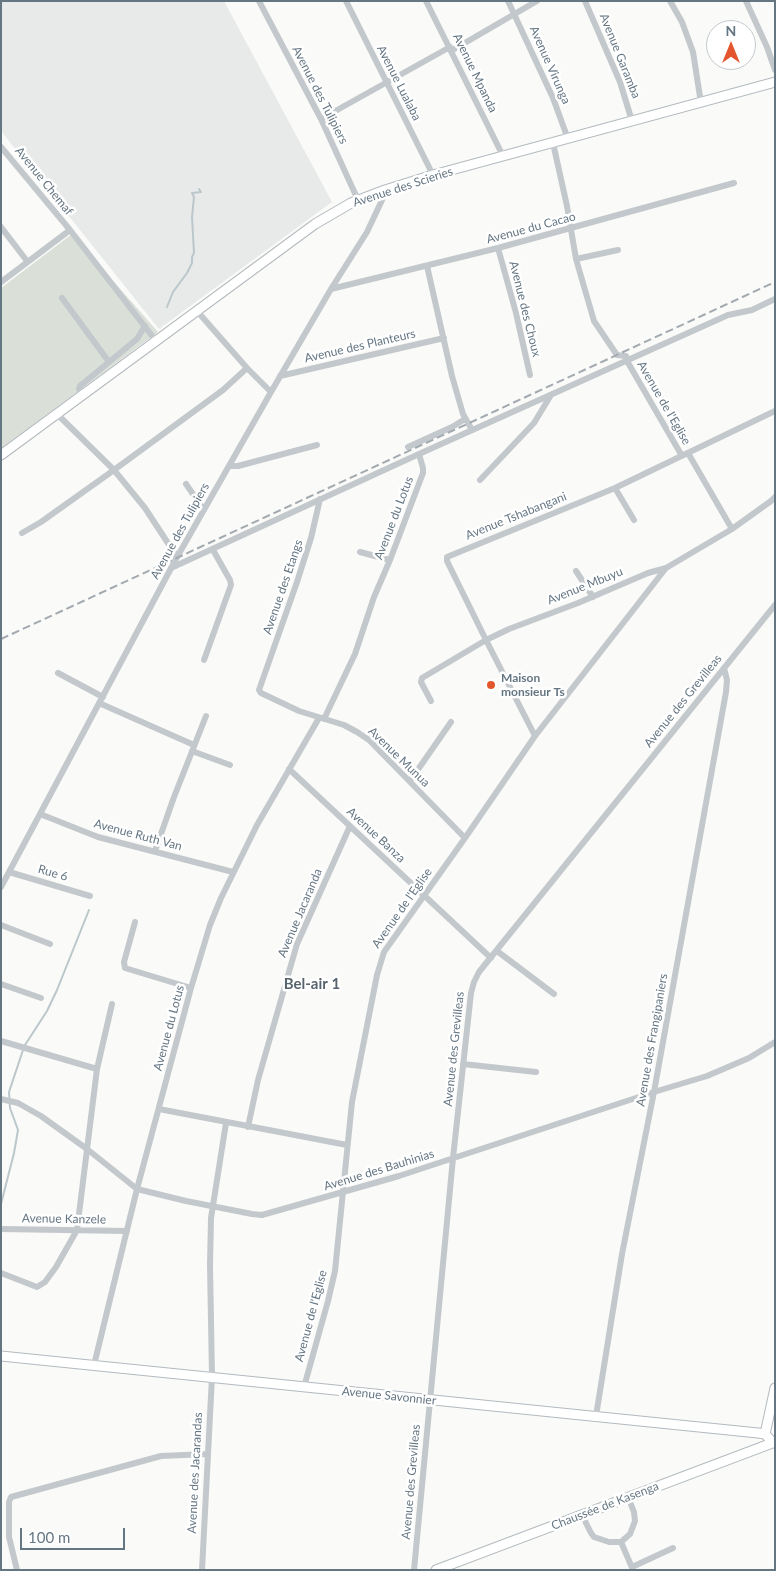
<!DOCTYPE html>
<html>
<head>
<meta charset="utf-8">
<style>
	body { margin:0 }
	#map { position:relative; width:776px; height:1571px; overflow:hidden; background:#fafaf8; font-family:Lato,sans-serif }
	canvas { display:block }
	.frame { position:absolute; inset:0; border:2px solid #657683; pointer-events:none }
	.north { position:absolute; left:706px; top:20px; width:50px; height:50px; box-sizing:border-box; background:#fff; border:1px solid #c1c8cd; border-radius:50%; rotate:0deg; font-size:14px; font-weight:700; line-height:20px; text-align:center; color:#657683 }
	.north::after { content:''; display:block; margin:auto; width:18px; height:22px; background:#e4572e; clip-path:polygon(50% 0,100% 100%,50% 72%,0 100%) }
	.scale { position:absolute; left:20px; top:1528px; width:105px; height:22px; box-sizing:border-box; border:2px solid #657683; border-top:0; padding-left:6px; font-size:15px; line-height:18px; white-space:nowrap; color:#657683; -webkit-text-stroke:4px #fff; paint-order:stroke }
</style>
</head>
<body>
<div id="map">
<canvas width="776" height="1571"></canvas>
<div class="frame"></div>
<div class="north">N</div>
<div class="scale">100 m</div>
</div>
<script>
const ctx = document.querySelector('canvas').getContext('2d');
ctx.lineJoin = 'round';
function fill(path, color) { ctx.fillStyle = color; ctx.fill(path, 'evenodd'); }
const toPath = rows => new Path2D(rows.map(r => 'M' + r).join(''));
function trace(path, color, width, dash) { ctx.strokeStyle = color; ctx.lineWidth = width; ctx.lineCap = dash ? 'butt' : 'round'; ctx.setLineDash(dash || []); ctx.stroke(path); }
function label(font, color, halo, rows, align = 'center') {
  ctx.font = font + ' Lato,sans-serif'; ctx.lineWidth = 5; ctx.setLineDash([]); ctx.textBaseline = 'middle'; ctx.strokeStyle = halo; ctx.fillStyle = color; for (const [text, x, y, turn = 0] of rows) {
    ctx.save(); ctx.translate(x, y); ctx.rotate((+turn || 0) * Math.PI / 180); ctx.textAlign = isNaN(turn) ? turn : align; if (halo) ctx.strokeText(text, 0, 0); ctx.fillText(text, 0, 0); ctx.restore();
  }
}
const built = toPath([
	[1,1,224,1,332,202,159,329,1,131]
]);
const green = toPath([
	[72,234,158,332,1,449,1,288]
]);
const stream = toPath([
	[167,307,173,292,187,273,192,263,192,257,194,253,192,217,194,197,192,193,201,192,199,189],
	[25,1045,47,1011,57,990,89,910],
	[1,1204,14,1153,18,1130,10,1108,9,1092,23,1050]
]);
const street = toPath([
	[259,1,321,119,358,200],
	[346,1,433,175],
	[426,1,503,156],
	[508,1,553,98,568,139],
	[585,1,620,82,632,121],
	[670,1,682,22,693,52,701,103],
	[746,1,767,47,775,70],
	[451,51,537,1],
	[321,119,450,47],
	[553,143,567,206,576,259,594,321,617,355,626,356,628,361],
	[1,147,70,230,156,341],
	[1,227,27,261],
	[498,248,516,313,530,375],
	[576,259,618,250],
	[427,266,452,376,463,414,472,430],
	[1,282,70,230],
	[331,289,498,248,734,183],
	[62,298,109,362],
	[197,311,247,368,271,392],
	[627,361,682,456],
	[280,376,444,338],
	[83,396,79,389,80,386,137,339,145,326],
	[57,414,114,470,145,508,177,557],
	[408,447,452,427,465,419],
	[688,453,732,529],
	[229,466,238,466,317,445],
	[480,480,534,423,551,395],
	[186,484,204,510],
	[615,488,634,520],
	[320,499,311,538,297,582,259,690,261,693,299,711,344,725,357,732,369,740,465,838],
	[22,533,41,522,114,470,223,390,247,368],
	[360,552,390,560],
	[171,568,419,454,728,315,752,310,775,299],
	[576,571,593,597],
	[204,660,231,585,230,580,213,550],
	[58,673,103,697],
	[431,701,421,682,422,678,486,640,509,629,578,603,648,573,666,568,732,529,771,501,775,497],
	[99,703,194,745],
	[324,719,355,654,374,597,390,560,423,473,423,468,419,454],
	[535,736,486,640,447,561,447,557,615,488,775,411],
	[192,751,230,765],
	[289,769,491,958],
	[410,781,451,722],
	[40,814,98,837,233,872],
	[155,851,174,797,206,716],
	[9,872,90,896],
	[1,887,176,559,271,392,331,289,367,232,383,198,385,190],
	[135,922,124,962,125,968,191,988],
	[1,925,50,944],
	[497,951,554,994],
	[1,984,41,998],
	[1,1041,97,1069],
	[463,1064,536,1072],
	[1,1099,18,1103,41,1116,87,1149,137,1189,186,1201,252,1214,262,1215,399,1176,654,1092,707,1076,749,1058,775,1042],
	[159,1109,347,1145],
	[248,1127,258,1080,297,944,350,826],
	[1,1229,127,1231],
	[1,1273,37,1287,45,1282,56,1267,77,1230,97,1069,112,1004],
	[94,1365,137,1189,191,988,210,925,221,898,257,825,319,718],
	[304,1387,328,1301,335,1271,352,1102,377,975,384,952,465,838,535,736,666,568],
	[596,1416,622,1254,654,1092,726,692,727,680,724,668],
	[582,1515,591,1533,594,1537,609,1542,621,1542,630,1534,635,1521,634,1512,628,1497],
	[621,1542,633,1570],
	[632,1567,673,1548],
	[17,1570,9,1537,9,1502,11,1497,161,1456,207,1454],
	[202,1570,212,1377,210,1265,211,1218,226,1123],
	[414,1570,453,1158,471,993,474,982,479,972,775,605]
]);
const secondary = toPath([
	[1,455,315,224,351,203,385,190,433,175,775,82],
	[1,1356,758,1433,765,1434,773,1443],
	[765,1434,775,1388],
	[436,1570,775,1442]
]);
const rail = toPath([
	[1,639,775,282]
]);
const markers = [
	[491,685,5,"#e4572e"]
];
const streetNames = [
	["Avenue Garamba",620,56,68],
	["Avenue Virunga",550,65,66],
	["Avenue Mpanda",475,73,64],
	["Avenue Lualaba",399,83,63],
	["Avenue des Tulipiers",320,95,63],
	["Avenue Chemaf",44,181,51],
	["Avenue des Scieries",403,187,-18],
	["Avenue du Cacao",531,228,-15],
	["Avenue des Choux",525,309,76],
	["Avenue des Planteurs",360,346,-13],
	["Avenue de l'Eglise",664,403,60],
	["Avenue Tshabangani",516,516,-22],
	["Avenue du Lotus",394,518,-69],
	["Avenue des Tulipiers",180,531,-61],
	["Avenue Mbuyu",585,586,-22],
	["Avenue des Etangs",283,587,-71],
	["Avenue des Grevilleas",683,701,-51],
	["Avenue Munua",399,757,44],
	["Avenue Ruth Van",138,835,15],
	["Avenue Banza",376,835,43],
	["Rue 6",53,873,16],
	["Avenue de l'Eglise",402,908,-55],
	["Avenue Jacaranda",300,913,-67],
	["Avenue du Lotus",169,1028,-75],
	["Avenue des Frangipaniers",652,1040,-80],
	["Avenue des Grevilleas",454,1049,-84],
	["Avenue des Bauhinias",379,1170,-17],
	["Avenue Kanzele",64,1219,1],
	["Avenue de l'Eglise",311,1316,-75],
	["Avenue Savonnier",389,1396,6],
	["Avenue des Jacarandas",195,1473,-87],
	["Avenue des Grevilleas",411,1482,-85],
	["Chaussée de Kasenga",605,1506,-21]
];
const poiNames = [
	["Maison",501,678],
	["monsieur Ts",501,692]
];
const quarterNames = [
	["Bel-air 1",312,984]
];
fill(built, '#e8e9e9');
fill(green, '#dadfd7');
trace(stream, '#bbc7cb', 2);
trace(secondary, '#b3babf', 11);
trace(street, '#c3c8cc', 6);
trace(secondary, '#fff', 9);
trace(rail, '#a2aab0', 2, [8, 4]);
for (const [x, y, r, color] of markers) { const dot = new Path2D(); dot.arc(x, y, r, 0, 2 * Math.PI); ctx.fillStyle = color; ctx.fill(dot); trace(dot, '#fff', 2); }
label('12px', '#657683', '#fff', streetNames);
label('bold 12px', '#657683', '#fff', poiNames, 'left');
label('bold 15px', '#57646e', '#fff', quarterNames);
</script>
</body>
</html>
